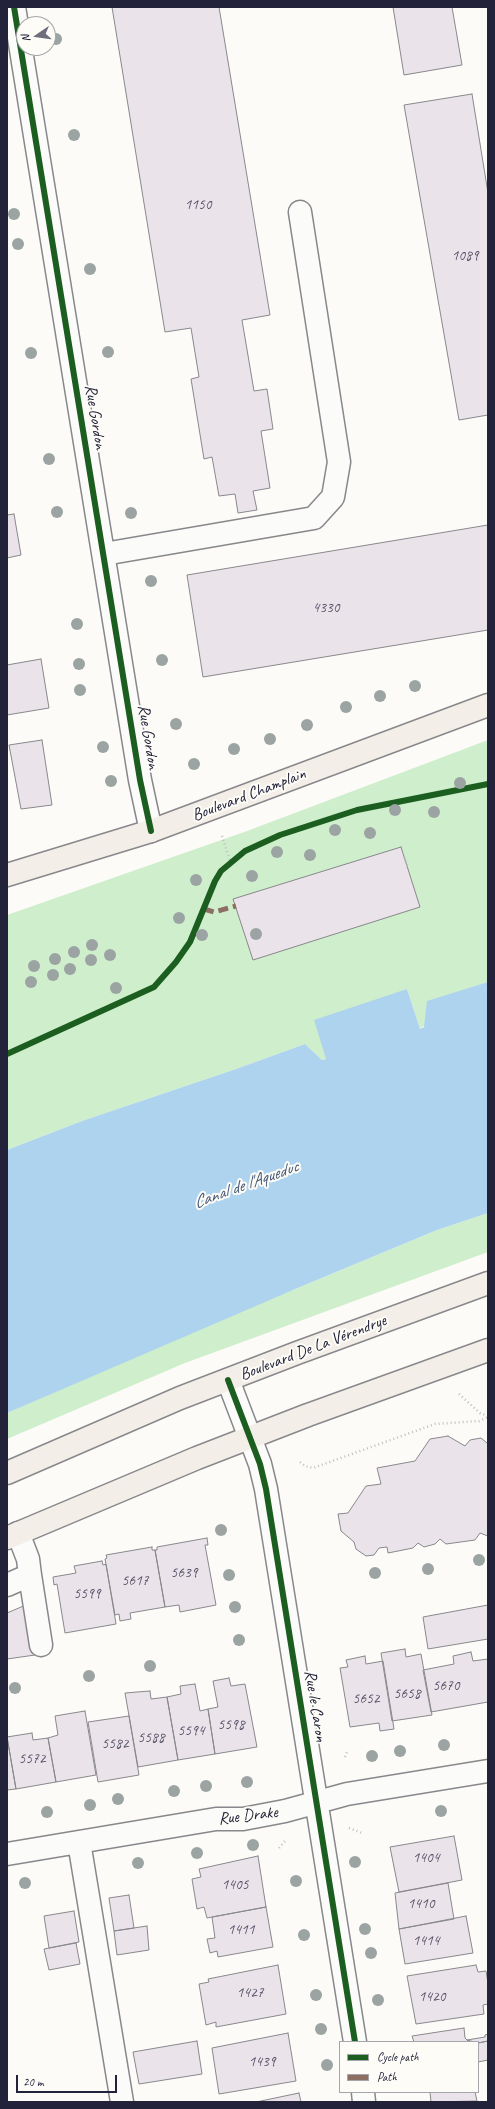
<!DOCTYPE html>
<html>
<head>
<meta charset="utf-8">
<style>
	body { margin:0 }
	#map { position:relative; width:495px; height:2109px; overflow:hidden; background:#fcfbf8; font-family:Caveat,sans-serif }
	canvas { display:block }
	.frame { position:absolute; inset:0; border:8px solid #22223b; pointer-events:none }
	.legend { position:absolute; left:339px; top:2041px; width:140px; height:52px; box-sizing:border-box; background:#fdfcf7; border:1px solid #a5a5ac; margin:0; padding:5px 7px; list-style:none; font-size:12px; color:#22223b }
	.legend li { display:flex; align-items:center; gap:8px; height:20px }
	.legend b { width:20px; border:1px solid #a5a5ac }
	.north { position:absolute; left:16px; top:16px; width:40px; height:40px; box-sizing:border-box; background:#fdfcf7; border:1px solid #a5a5ac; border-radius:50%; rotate:257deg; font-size:11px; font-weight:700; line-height:16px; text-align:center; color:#22223b }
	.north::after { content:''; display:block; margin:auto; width:14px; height:18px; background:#6e6e7d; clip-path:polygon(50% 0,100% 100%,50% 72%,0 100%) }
	.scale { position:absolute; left:16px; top:2075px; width:101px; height:18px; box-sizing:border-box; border:2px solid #22223b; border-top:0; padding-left:5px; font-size:12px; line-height:14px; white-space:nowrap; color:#22223b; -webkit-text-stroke:3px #fdfcf7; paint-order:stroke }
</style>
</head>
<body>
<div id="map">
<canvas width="495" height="2109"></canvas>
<div class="frame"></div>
<ul class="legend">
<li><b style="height:5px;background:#1b5e20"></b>Cycle path</li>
<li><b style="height:5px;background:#8d6e63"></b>Path</li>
</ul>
<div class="north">N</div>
<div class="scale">20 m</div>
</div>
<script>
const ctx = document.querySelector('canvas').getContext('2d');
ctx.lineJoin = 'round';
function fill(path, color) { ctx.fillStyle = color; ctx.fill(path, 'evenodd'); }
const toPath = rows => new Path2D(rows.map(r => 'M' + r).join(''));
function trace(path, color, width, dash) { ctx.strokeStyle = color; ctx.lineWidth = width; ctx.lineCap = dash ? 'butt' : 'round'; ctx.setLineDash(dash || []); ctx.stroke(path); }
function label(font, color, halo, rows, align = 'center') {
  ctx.font = font + ' Caveat,sans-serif'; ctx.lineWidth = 4; ctx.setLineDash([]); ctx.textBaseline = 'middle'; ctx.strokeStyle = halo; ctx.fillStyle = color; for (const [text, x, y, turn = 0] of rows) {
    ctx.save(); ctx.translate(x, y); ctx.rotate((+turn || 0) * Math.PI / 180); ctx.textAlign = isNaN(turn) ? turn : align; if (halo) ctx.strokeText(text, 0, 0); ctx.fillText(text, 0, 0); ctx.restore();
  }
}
const green = toPath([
	[488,740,488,982,470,988,420,1029,407,989,326,1059,322,1060,305,1044,236,1069,82,1121,7,1150,7,915,247,831],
	[488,1213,488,1252,185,1363,7,1439,7,1413,184,1335,300,1287,437,1230]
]);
const water = toPath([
	[488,982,488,1213,437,1230,300,1287,7,1413,7,1150,82,1121,236,1069,305,1044,322,1060,326,1059,314,1020,407,989,420,1029,424,1027,427,1001]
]);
const building = toPath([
	[112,7,219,7,270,315,242,320,254,391,267,389,273,429,261,431,270,488,253,491,257,510,238,513,235,494,219,496,212,457,204,459,191,379,199,377,191,328,165,332,112,7],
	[393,7,452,7,462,65,404,75,393,7],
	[472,94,488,193,488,415,459,420,404,105,472,94],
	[14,514,21,555,7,558,7,515,14,514],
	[488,525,488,630,203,677,187,575,488,525],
	[41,659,49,708,7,715,7,665,41,659],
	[42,740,52,805,21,809,9,745,42,740],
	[401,847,420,907,253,960,233,899,401,847],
	[448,1436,465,1446,470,1440,481,1438,487,1443,488,1442,488,1536,480,1533,475,1540,446,1544,440,1539,435,1544,424,1547,418,1543,413,1548,388,1553,387,1547,379,1548,374,1555,366,1556,356,1549,354,1542,341,1531,338,1514,348,1513,366,1486,381,1484,377,1468,415,1461,430,1439,448,1436],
	[207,1538,208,1545,205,1545,216,1605,180,1612,179,1605,165,1607,155,1550,157,1550,157,1547,207,1538],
	[152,1547,152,1550,155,1550,165,1607,130,1613,131,1619,120,1621,119,1614,115,1615,105,1559,107,1558,106,1555,152,1547],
	[102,1561,103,1565,106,1564,116,1624,65,1633,57,1584,54,1585,53,1577,76,1573,74,1566,102,1561],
	[28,1604,35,1655,7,1659,7,1613,28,1604],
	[488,1605,488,1639,428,1649,423,1617,488,1605],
	[405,1649,406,1657,421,1654,432,1715,392,1721,381,1653,405,1649],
	[471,1652,473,1661,488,1659,488,1702,431,1712,423,1670,454,1664,453,1656,471,1652],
	[365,1656,366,1664,383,1661,394,1729,380,1731,379,1723,350,1727,340,1668,348,1667,346,1660,365,1656],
	[229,1678,231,1686,245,1684,257,1747,215,1754,208,1709,218,1707,213,1681,229,1678],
	[195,1684,200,1711,208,1709,215,1754,178,1760,167,1697,181,1694,180,1686,195,1684],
	[150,1691,151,1699,167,1697,178,1760,138,1767,125,1693,150,1691],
	[85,1711,96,1775,56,1782,48,1738,58,1735,55,1716,85,1711],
	[129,1716,139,1775,98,1782,88,1722,129,1716],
	[32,1733,33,1740,48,1738,56,1782,16,1789,7,1737,32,1733],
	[7,1737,16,1789,7,1790,7,1737],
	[454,1836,462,1880,399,1892,390,1847,454,1836],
	[258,1856,266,1907,207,1918,204,1907,197,1909,192,1879,201,1877,199,1869,258,1856],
	[448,1883,454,1919,399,1929,395,1893,448,1883],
	[129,1895,134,1928,114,1931,109,1898,129,1895],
	[266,1907,273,1947,218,1957,217,1951,210,1953,207,1939,215,1938,212,1917,266,1907],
	[74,1911,79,1942,49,1948,44,1916,74,1911],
	[466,1916,473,1953,405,1964,399,1929,466,1916],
	[147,1926,149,1950,117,1955,114,1931,147,1926],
	[76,1943,80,1964,49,1970,44,1949,76,1943],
	[278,1965,286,2014,216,2027,216,2022,206,2025,199,1984,209,1982,208,1979,278,1965],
	[476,1965,478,1972,486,1971,488,1983,488,2004,483,2005,484,2014,416,2024,407,1976,476,1965],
	[464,2028,465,2038,469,2042,414,2042,412,2036,464,2028],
	[288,2033,296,2081,219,2094,212,2048,288,2033],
	[488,2034,488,2041,478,2043,467,2040,485,2037,485,2035,488,2034],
	[197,2041,202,2074,139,2084,133,2052,197,2041],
	[488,2041,488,2060,478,2062,478,2043,488,2041],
	[430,2092,475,2092,477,2101,431,2102,430,2092],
	[299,2093,301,2102,256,2102,299,2093]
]);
const path = toPath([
	[222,836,230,861],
	[403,853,408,868],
	[459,1394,480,1413,488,1416],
	[300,1462,305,1466,313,1468,435,1424,479,1421,488,1417],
	[345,1757,347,1752],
	[349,1828,362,1833],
	[279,1848,285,1841]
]);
const minor = toPath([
	[14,7,140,780,151,831],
	[104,554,314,518,333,497,339,462,300,212],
	[228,1380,260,1464,266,1489,355,2042],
	[30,1575,41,1645],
	[7,1585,30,1575,28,1559,18,1533],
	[79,1842,122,2102],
	[7,1854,216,1819,243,1819,285,1811,347,1794,488,1771],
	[363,2092,364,2102]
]);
const major = toPath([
	[7,875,151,831,488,705],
	[7,1473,180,1398,297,1353,488,1283],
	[7,1538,197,1458,308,1415,488,1350]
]);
const quiet = toPath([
	[204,909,214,912,236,906]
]);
const cycleway = toPath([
	[14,7,140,780,151,831],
	[7,1054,154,987,176,962,190,942,215,881,221,871,245,851,280,835,357,810,488,784],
	[228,1380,260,1464,266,1489,355,2042]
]);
const trees = [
	[56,39],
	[74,135],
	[14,214],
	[18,244],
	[90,269],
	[108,352],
	[31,353],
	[49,459],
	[57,512],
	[131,513],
	[151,581],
	[77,624],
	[162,660],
	[79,664],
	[415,686],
	[80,690],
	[380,696],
	[346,707],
	[176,724],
	[307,725],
	[270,739],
	[103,747],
	[234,749],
	[194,764],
	[111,781],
	[460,783],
	[395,810],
	[434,812],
	[335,830],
	[370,833],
	[277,852],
	[310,855],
	[252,876],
	[196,880],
	[179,918],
	[256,934],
	[202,935],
	[92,945],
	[74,952],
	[110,955],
	[55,959],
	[91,960],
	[34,966],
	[70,969],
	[53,975],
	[31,982],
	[116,988],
	[221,1530],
	[479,1560],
	[428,1569],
	[375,1573],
	[229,1575],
	[235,1607],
	[239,1640],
	[150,1666],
	[89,1676],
	[15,1688],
	[444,1745],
	[400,1751],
	[372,1756],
	[247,1782],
	[206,1786],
	[174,1791],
	[118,1799],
	[90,1805],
	[441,1811],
	[47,1812],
	[253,1845],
	[197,1853],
	[355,1862],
	[138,1863],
	[296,1881],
	[25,1883],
	[365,1929],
	[304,1935],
	[371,1953],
	[316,1995],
	[378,2000],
	[321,2029],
	[327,2065]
];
const numberNames = [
	["1150",198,205],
	["1089",465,256],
	["4330",326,608],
	["5639",184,1573],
	["5617",135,1581],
	["5599",87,1594],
	["5670",446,1686],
	["5658",407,1694],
	["5652",366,1699],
	["5598",231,1725],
	["5594",191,1731],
	["5588",151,1738],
	["5582",115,1744],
	["5572",32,1759],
	["1404",426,1858],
	["1405",235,1885],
	["1410",421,1904],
	["1411",241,1930],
	["1414",426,1941],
	["1427",250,1993],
	["1420",432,1997],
	["1439",262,2062]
];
const streetNames = [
	["Rue Gordon",95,417,81],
	["Rue Gordon",148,737,81],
	["Boulevard Champlain",249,795,-21],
	["Boulevard De La Vérendrye",313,1348,-21],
	["Rue le Caron",315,1706,81],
	["Rue Drake",248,1816,-7]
];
const waterNames = [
	["Canal de l'Aqueduc",246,1185,-20]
];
fill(green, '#cfeecc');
fill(water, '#add3ee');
fill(building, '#ebe3ea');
trace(building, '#88888c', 1);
trace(minor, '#88888c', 25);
trace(major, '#88888c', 25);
trace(path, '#bfbfc0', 2.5, [1, 3]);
trace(minor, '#fbfbf9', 22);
trace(major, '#f3eee7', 22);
trace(quiet, '#8d6e63', 5, [10, 5]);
trace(cycleway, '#1b5e20', 6);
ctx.fillStyle = '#9ba4a2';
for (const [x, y] of trees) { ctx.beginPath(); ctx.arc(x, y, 6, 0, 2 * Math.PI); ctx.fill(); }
label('15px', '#545267', null, numberNames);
label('17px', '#22223b', '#fdfcf7', streetNames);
label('italic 18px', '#475a78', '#fdfcf7', waterNames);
</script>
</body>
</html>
